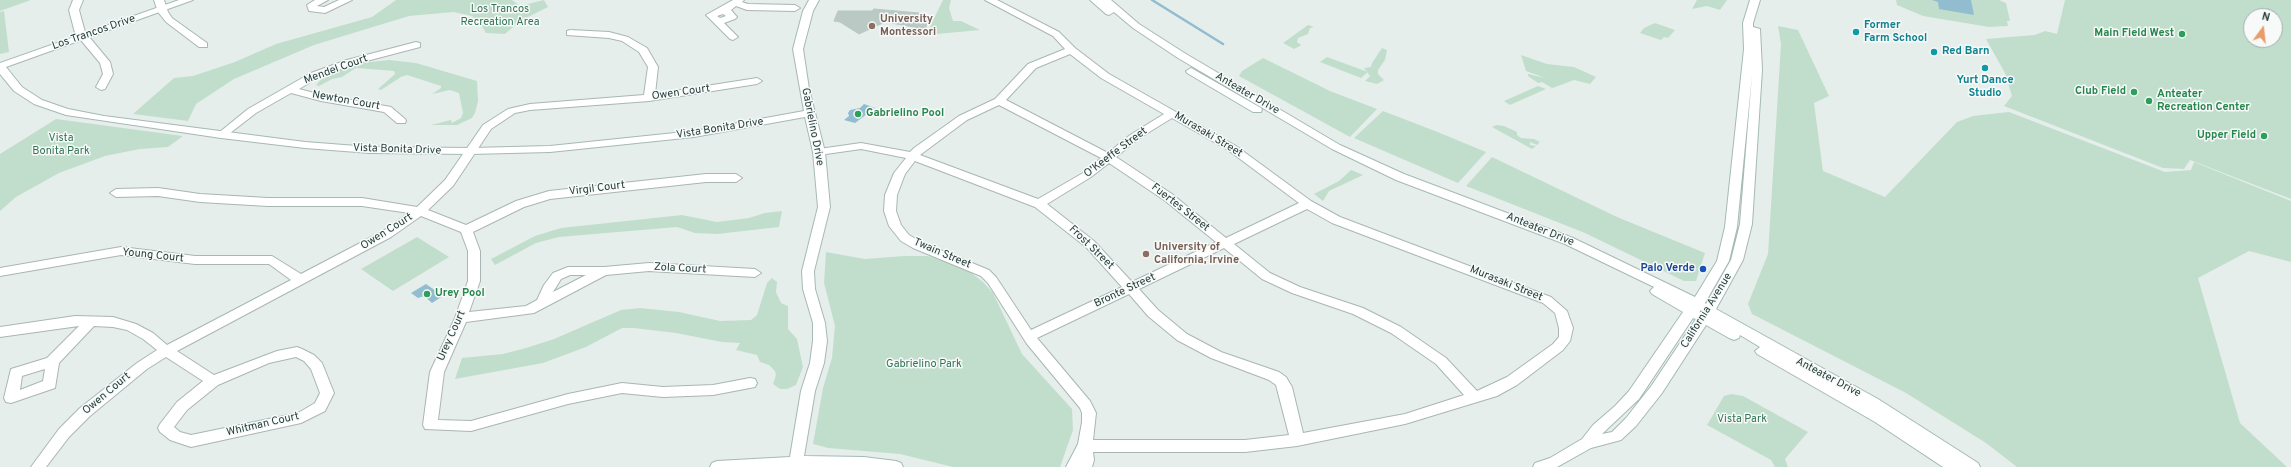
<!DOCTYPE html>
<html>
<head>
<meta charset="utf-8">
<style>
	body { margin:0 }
	#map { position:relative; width:2291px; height:467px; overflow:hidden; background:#e6eeec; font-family:Overpass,sans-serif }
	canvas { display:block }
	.north { position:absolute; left:2243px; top:8px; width:40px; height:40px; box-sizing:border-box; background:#f7faf9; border:1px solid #a3afad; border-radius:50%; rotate:15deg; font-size:11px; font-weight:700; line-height:16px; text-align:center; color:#263f3c }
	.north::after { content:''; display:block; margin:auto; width:14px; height:18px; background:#ea9c68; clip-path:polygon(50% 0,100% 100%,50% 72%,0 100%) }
</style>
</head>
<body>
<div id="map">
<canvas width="2291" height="467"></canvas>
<div class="north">N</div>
</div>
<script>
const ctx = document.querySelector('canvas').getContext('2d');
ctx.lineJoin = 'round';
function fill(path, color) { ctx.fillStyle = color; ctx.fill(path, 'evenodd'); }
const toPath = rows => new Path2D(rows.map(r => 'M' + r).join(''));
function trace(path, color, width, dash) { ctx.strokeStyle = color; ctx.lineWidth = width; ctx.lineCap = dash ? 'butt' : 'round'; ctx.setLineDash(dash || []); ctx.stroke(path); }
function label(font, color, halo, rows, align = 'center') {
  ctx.font = font + ' Overpass,sans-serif'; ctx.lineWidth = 3; ctx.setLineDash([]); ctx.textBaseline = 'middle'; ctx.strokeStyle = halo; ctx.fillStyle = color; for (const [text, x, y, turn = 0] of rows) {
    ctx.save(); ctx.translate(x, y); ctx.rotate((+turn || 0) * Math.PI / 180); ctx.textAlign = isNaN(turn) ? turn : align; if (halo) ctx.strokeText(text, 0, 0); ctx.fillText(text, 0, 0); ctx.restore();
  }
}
const green = toPath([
	[0,0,31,0,0,11],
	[396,0,512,0,520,6,544,0,548,7,520,21,505,34,486,33,480,23,472,16,454,12,409,16,314,45,234,79,196,104,188,121,133,114,174,78,193,76,235,62,276,44,372,17],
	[943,0,951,0,949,8,953,21,961,21,980,30,926,35],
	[1697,0,1727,0,1720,10,1707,6,1692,9],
	[1896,0,1999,0,2006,3,2010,21,2007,21,2008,26,1989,27,1923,16,1897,5],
	[2065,0,2291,0,2291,199,2190,160,2184,169,2163,168,2004,106,2012,96,2005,73,1986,39,2035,35,2045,31,2057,34],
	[2251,16,2275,16,2275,40,2251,40],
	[4,11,9,52,0,54,0,12],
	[1655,23,1675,30,1668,38,1664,37,1661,40,1640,33,1644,28],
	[1308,25,1314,27,1310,28,1308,34,1298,38,1297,42,1301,45,1300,46,1294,49,1283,43],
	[1778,26,1798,30,1829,96,1814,103,1823,171,1885,197,1957,122,1973,116,2009,112,2165,172,2191,170,2194,162,2291,201,2291,262,2249,251,2198,278,2240,423,2287,467,2017,467,1986,443,1906,393,1752,314,1748,304,1768,254,1781,44],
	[1382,48,1387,50,1385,60,1378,70,1378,74,1384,80,1377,84,1365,81,1370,76,1364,68,1371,67,1372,63],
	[1521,55,1547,64,1574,67,1596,77,1590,84,1574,80,1550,89,1552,88,1542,82,1538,83,1528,76,1528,74,1545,78,1526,71],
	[1327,57,1368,72,1361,78,1320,62],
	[1263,58,1330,91,1377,109,1350,137,1239,76,1242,71],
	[389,60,416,63,477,81,478,101,475,113,472,118,457,125,431,125,451,120,452,123,461,118,463,113,459,93,450,90,432,94,441,88,441,86,407,75,401,77,381,90,378,89,395,74,394,71,356,68,342,77,332,79,319,86,316,85,325,75,342,69,361,63],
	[1538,86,1546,89,1510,105,1504,101],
	[1383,111,1435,131,1486,152,1458,183,1354,138],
	[56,119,183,136,168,147,140,149,105,156,59,173,16,197,0,211,0,154],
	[1496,125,1504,126,1517,132,1517,135,1521,138,1534,139,1540,142,1537,145,1530,142,1530,145,1536,146,1532,149,1492,127],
	[1492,157,1617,217,1705,253,1696,281,1684,281,1585,233,1466,186],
	[1351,170,1363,175,1329,191,1323,201,1314,194,1339,181],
	[782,211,779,227,717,234,695,233,677,227,559,237,536,243,495,265,491,259,535,236,561,228,682,215,717,222,749,218,765,213],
	[417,237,449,257,393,291,361,269],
	[826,252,865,259,904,256,928,256,947,262,970,272,983,282,993,293,1022,354,1072,409,1073,430,1060,467,953,467,900,454,828,448,813,444,823,388,832,358,834,336,835,326,824,283],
	[772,278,777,282,776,292,781,303,788,306,788,329,797,339,803,367,796,385,787,389,780,389,773,384,776,375,775,371,769,365,760,362,757,355,736,350,740,343,722,342,676,333,634,328,622,328,586,347,543,363,455,379,462,358,503,354,526,348,554,339,621,310,640,308,679,312,720,321,751,320,757,315,767,283],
	[1731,394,1743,396,1808,432,1785,459,1788,467,1775,467,1771,460,1707,425,1724,396]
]);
const water = toPath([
	[1932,0,1971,0,1974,15,1939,9,1938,2],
	[864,104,875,108,855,123,844,120,849,116,848,113,850,110,860,108],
	[426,284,443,296,432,303,424,296,418,298,411,293]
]);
const stream = toPath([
	[1152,0,1223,44]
]);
const building = toPath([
	[874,9,919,13,918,15,931,17,925,29,885,22,859,34,840,22,834,21,838,11,872,11,874,9]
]);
const street = toPath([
	[73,0,83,0,79,10,85,32,110,62,113,74,105,89,101,90,96,87,103,74,100,63,75,33,69,10,73,0],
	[154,0,164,0,168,12,172,18,207,43,207,47,199,47,166,22,158,12,154,0],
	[315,0,328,0,317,6,324,7,339,0,352,0,325,13,309,11,307,5,315,0],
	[733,0,744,0,742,2,748,4,795,5,800,8,795,11,747,10,736,6,731,10,737,17,735,19,724,23,738,37,733,40,730,39,706,15,733,0],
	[723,14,726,16,720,18,717,16,723,14],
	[985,0,997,0,1059,32,1075,48,1109,74,1236,146,1311,201,1340,217,1551,297,1567,311,1573,328,1570,341,1563,350,1517,385,1497,396,1405,424,1297,446,1245,452,1093,452,1094,460,1092,467,1066,467,1078,444,1082,422,1082,413,1080,408,1027,344,988,283,981,276,913,248,901,241,889,226,884,211,885,195,894,173,906,158,861,149,819,155,813,152,819,149,861,143,910,152,914,148,959,116,995,99,1028,64,1065,49,1053,36,985,0],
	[1070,54,1101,78,1164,114,1130,135,1108,153,1006,100,1036,68,1070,54],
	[999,105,1101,158,1083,173,1038,199,920,155,967,120,999,105],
	[1172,118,1228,150,1299,203,1226,238,1172,194,1116,157,1138,139,1172,118],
	[915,161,1035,207,1086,247,1122,287,1031,330,996,277,989,270,921,242,909,235,901,225,896,211,897,195,905,174,915,161],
	[1109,163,1164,200,1216,242,1132,282,1094,241,1047,204,1091,177,1109,163],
	[1307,209,1332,223,1543,303,1555,313,1559,328,1559,337,1553,344,1507,377,1477,391,1446,358,1401,327,1363,308,1300,287,1270,273,1234,244,1307,209],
	[1224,248,1262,279,1292,293,1353,314,1391,333,1436,364,1464,395,1405,414,1303,433,1292,387,1286,377,1279,372,1221,352,1187,334,1158,310,1139,289,1224,248],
	[1129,294,1148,316,1177,340,1211,358,1269,380,1276,385,1289,435,1245,440,1093,440,1096,413,1090,401,1037,338,1129,294],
	[570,30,609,32,628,37,647,48,658,67,655,94,757,78,762,81,757,84,649,101,530,110,515,113,491,129,453,186,428,210,466,225,516,201,549,191,706,174,736,174,742,178,736,182,706,182,550,199,524,207,473,232,480,251,480,281,469,312,526,306,537,300,544,285,553,273,568,267,604,267,649,263,755,269,761,273,755,277,649,271,606,275,534,313,466,322,444,372,438,420,471,421,568,394,622,383,663,387,713,385,750,378,755,379,757,383,755,387,713,395,663,397,622,393,568,404,471,431,425,429,423,425,430,372,455,318,468,281,468,251,461,232,421,216,391,237,177,351,214,375,277,351,297,347,302,349,314,355,322,363,334,393,325,411,301,423,191,447,170,440,160,432,158,428,160,424,177,402,203,381,166,357,147,369,90,416,69,437,46,467,31,467,59,429,80,408,137,363,157,350,143,339,127,330,113,327,94,326,59,363,55,388,11,403,6,402,4,398,11,369,47,358,79,326,0,337,0,327,75,316,113,317,136,324,153,333,167,345,291,280,269,264,195,264,121,255,0,276,0,268,121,247,195,256,272,256,301,274,383,231,409,213,362,206,268,206,200,202,158,196,116,197,110,193,116,189,158,188,200,194,268,198,362,198,417,207,445,180,483,125,508,109,530,104,644,95,648,67,639,52,622,41,609,38,567,35,567,31,570,30],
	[570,275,586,275,553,292,561,279,570,275],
	[296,357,304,361,311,369,320,393,315,403,298,413,191,435,180,432,174,427,187,410,218,385,269,363,296,357],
	[45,369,43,381,20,390,22,376,45,369],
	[416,42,420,43,420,47,355,64,319,77,299,89,322,95,391,107,405,119,406,121,405,123,397,123,384,112,321,101,291,93,256,113,225,137,221,138,216,135,248,109,311,73,347,60,416,42]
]);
const secondary = toPath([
	[179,0,193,0,6,67,22,87,42,100,68,109,104,116,305,142,370,147,471,148,550,146,694,131,804,111,793,49,803,11,809,0,819,0,813,11,803,49,809,89,825,152,830,207,814,271,815,289,825,323,827,341,824,363,815,391,804,456,864,457,896,461,901,463,903,467,710,467,712,463,717,461,790,457,801,391,810,363,813,341,813,323,803,289,802,271,818,207,813,152,805,117,694,137,550,152,471,154,370,153,305,148,221,138,66,115,34,104,14,91,0,74,0,63,179,0],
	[1090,0,1111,0,1139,24,1186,54,1340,145,1404,174,1573,238,1695,297,1717,261,1725,227,1744,49,1743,23,1750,0,1760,0,1753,23,1753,27,1760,29,1762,70,1752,224,1743,260,1716,309,1878,399,1978,463,1980,467,1943,467,1875,422,1757,354,1755,351,1760,347,1740,335,1739,338,1734,340,1729,338,1706,325,1662,393,1636,426,1621,440,1591,448,1557,467,1533,467,1535,463,1550,458,1582,439,1593,425,1615,406,1629,391,1683,312,1652,294,1650,291,1654,287,1565,244,1396,180,1332,149,1178,58,1133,28,1114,12,1109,15,1106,14,1090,0],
	[1752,75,1740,224,1731,260,1706,304,1705,303,1729,261,1737,227,1752,75],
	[1693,318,1696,319,1652,385,1626,418,1612,432,1602,434,1639,399,1693,318],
	[1191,68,1261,108,1262,110,1261,112,1253,112,1187,73,1186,71,1191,68]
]);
const markers = [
	[872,26,4,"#8d6e63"],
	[1856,32,4,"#0f9aa8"],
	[2182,34,4,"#2e9e5b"],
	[1934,52,4,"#0f9aa8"],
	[1985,68,4,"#0f9aa8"],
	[2134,92,4,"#2e9e5b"],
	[2149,101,4,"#2e9e5b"],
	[858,114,4,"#2e9e5b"],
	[2264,136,4,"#2e9e5b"],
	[1146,254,4,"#8d6e63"],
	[1703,269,4,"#1a4fb4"],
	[427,294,4,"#2e9e5b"]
];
const parkNames = [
	["Los Trancos",500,10],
	["Recreation Area",500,23],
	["Vista",61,139],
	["Bonita Park",61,152],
	["Gabrielino Park",924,365],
	["Vista Park",1742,420]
];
const educationNames = [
	["University",880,20],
	["Montessori",880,33],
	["University of",1154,248],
	["California, Irvine",1154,261]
];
const cultureNames = [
	["Former",1864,26],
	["Farm School",1864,39],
	["Red Barn",1942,52],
	["Yurt Dance",1985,81,"center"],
	["Studio",1985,94,"center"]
];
const streetNames = [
	["Los Trancos Drive",94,33,-19],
	["Mendel Court",336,70,-20],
	["Owen Court",681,93,-8],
	["Anteater Drive",1247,94,30],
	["Newton Court",346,101,10],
	["Gabrielino Drive",812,127,79],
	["Vista Bonita Drive",720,129,-9],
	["Murasaki Street",1208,135,31],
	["Vista Bonita Drive",397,150,2],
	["O'Keeffe Street",1116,153,-37],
	["Virgil Court",597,189,-7],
	["Fuertes Street",1180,208,38],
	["Anteater Drive",1540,230,22],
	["Owen Court",387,232,-32],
	["Frost Street",1091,248,44],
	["Twain Street",942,254,23],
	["Young Court",153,256,6],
	["Zola Court",680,269,3],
	["Murasaki Street",1506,284,22],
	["Bronte Street",1125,291,-25],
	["California Avenue",1707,311,-58],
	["Urey Court",452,336,-66],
	["Anteater Drive",1828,378,28],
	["Owen Court",107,394,-40],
	["Whitman Court",263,425,-13]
];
const leisureNames = [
	["Main Field West",2174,34],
	["Club Field",2126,92],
	["Anteater",2157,95,"left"],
	["Recreation Center",2157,108,"left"],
	["Gabrielino Pool",866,114,"left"],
	["Upper Field",2256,136],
	["Urey Pool",435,294,"left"]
];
const transitNames = [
	["Palo Verde",1695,269]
];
fill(green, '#c1decd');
fill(water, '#92bccf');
trace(stream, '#92bccf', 2.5);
fill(building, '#bbc9c5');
trace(building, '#b9c8c4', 1);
trace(street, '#a9b6b4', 2);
trace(secondary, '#a5b9b5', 2);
fill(street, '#fff');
fill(secondary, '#fff');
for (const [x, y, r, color] of markers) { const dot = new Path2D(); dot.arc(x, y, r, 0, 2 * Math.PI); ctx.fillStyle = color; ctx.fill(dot); trace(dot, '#f7faf9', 1.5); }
label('11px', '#327456', '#f7faf9', parkNames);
label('bold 11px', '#785e54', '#f7faf9', educationNames, 'left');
label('bold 11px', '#0d838f', '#f7faf9', cultureNames, 'left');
label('11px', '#263f3c', '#f7faf9', streetNames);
label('bold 11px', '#27864d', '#f7faf9', leisureNames, 'right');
label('bold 11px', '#164399', '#f7faf9', transitNames, 'right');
</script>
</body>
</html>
